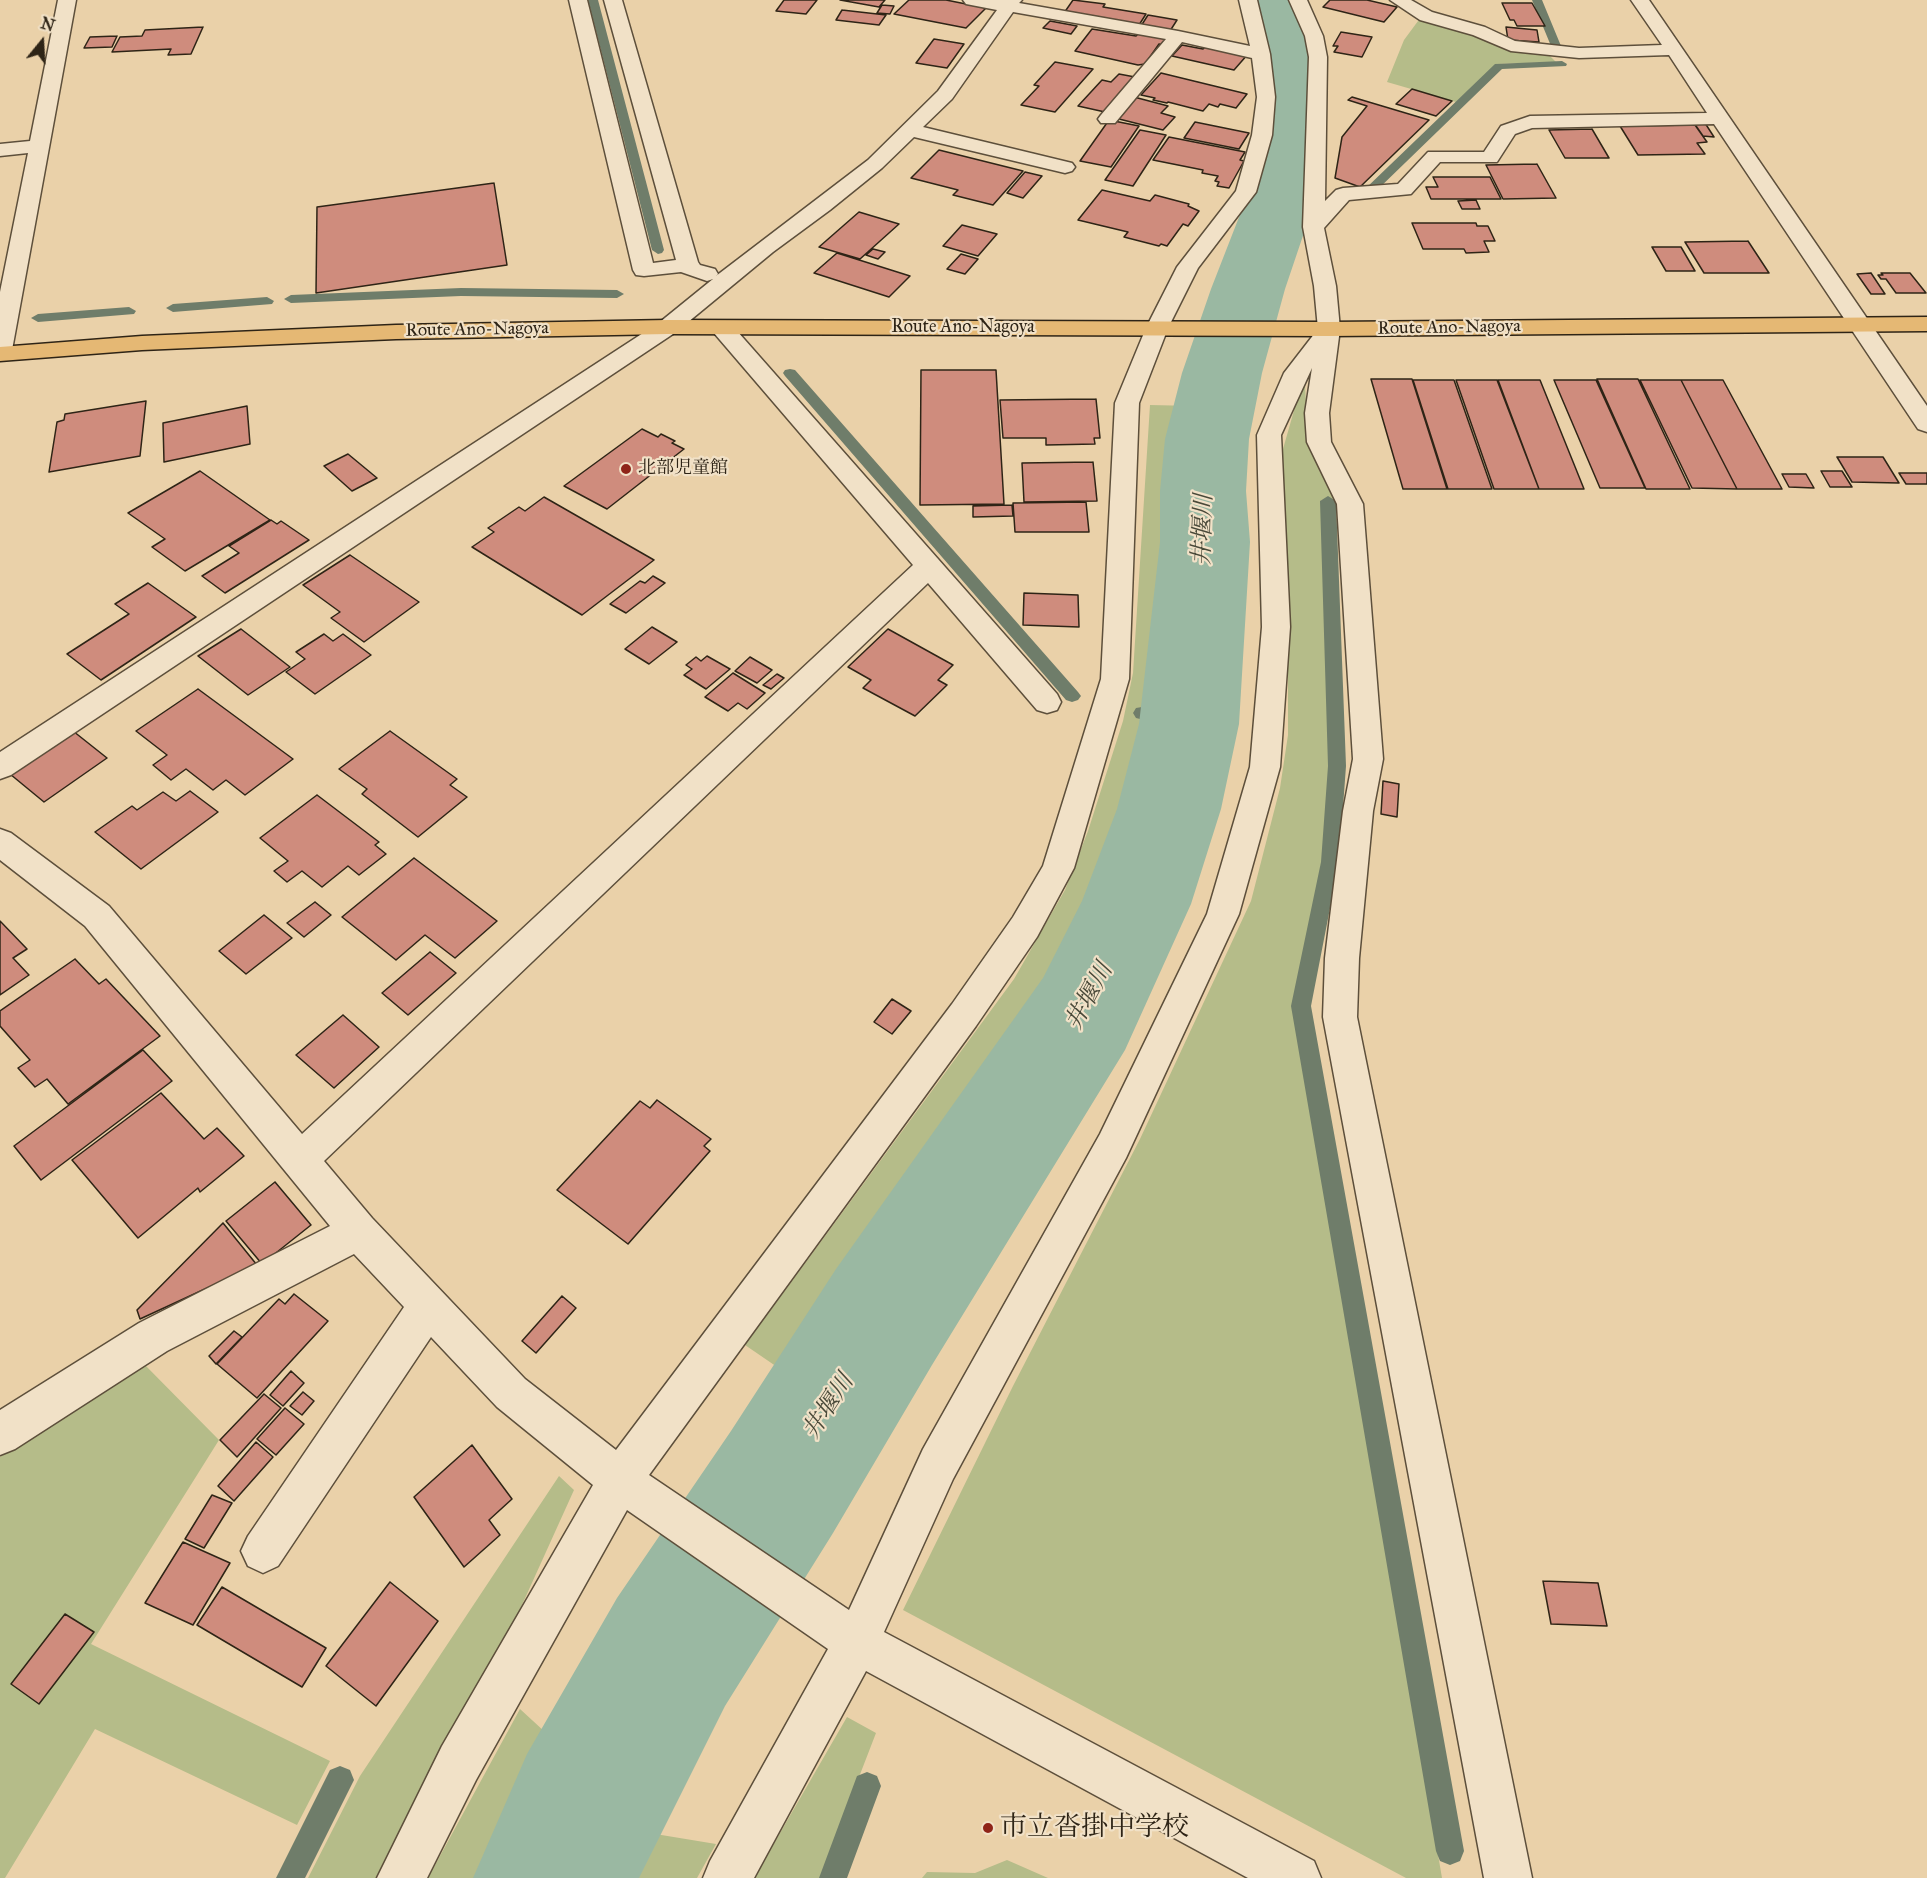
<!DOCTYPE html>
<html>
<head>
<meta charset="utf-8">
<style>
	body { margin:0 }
	#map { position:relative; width:1927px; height:1878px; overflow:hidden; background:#ead1a9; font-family:"IM FELL Great Primer",serif }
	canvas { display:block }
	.north { position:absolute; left:12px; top:12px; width:60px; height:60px; -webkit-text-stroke:4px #f1e1c7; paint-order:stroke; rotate:18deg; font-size:16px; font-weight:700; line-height:24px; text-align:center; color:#2e2416 }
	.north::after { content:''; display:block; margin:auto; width:21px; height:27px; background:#2e2416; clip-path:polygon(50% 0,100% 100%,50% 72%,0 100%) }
</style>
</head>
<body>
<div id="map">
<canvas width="1927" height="1878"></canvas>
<div class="north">N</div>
</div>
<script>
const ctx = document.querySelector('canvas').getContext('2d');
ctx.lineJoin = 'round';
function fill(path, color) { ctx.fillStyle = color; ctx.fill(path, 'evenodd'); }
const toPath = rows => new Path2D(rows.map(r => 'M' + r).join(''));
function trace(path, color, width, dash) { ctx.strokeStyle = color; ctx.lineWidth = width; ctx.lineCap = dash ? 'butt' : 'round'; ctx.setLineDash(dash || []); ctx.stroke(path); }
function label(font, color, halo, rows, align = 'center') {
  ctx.font = font + ' "IM FELL Great Primer","Noto Serif JP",serif'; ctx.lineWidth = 4.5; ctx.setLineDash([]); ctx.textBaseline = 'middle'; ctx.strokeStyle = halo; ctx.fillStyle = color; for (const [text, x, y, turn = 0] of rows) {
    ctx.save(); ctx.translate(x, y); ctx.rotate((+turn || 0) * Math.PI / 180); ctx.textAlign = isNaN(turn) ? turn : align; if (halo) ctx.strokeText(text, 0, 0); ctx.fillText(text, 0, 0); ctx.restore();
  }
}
const green = toPath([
	[1421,17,1467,32,1514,52,1550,56,1556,62,1497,64,1456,102,1387,82,1404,40],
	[1305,384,1308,444,1320,472,1339,499,1321,500,1333,765,1322,860,1294,1005,1442,1878,1406,1878,903,1610,1013,1386,1140,1139,1251,901,1280,788,1288,735,1288,655,1279,463,1295,407],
	[1150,405,1195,406,1188,575,1176,712,1144,706,1140,717,1173,725,1155,810,1119,898,1074,988,917,1240,832,1357,802,1384,745,1345,1014,979,1065,890,1088,831,1123,721,1133,673],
	[144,1364,219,1440,91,1644,330,1761,297,1825,95,1729,5,1878,0,1878,0,1457,97,1391],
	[559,1476,574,1490,512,1627,377,1878,308,1878,360,1776],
	[520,1709,570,1755,563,1792,521,1878,428,1878],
	[847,1717,876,1733,820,1878,754,1878],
	[625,1829,716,1844,697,1878,602,1878],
	[1007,1860,1048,1878,922,1878,927,1872,975,1873]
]);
const stream = toPath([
	[588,0,598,0,664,250,662,253,658,254,652,250,588,0],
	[1532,0,1542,0,1561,46,1560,48,1551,46,1532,0],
	[1562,61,1567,64,1566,66,1502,69,1374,193,1366,193,1364,190,1495,64,1562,61],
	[461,288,617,290,624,294,617,298,461,296,291,303,284,299,291,295,461,288],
	[267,297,274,301,272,304,173,312,166,308,173,304,267,297],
	[129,307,136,311,134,314,38,322,31,318,38,314,129,307],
	[790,369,795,370,1078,692,1081,696,1078,700,1072,702,1066,700,785,376,783,373,785,370,790,369],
	[1328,496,1336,501,1346,766,1339,862,1311,1006,1464,1851,1460,1861,1450,1865,1440,1861,1436,1851,1291,1006,1321,862,1328,766,1320,501,1328,496],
	[1142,707,1195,719,1198,724,1195,729,1189,731,1136,718,1133,713,1136,708,1142,707],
	[340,1766,350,1770,354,1780,305,1878,276,1878,330,1770,340,1766],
	[867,1772,877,1776,881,1786,847,1878,819,1878,857,1776,867,1772]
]);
const river = toPath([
	[1244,0,1302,0,1320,46,1325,157,1311,212,1285,289,1262,373,1249,439,1246,491,1250,542,1239,724,1221,809,1191,904,1125,1050,932,1365,833,1533,725,1706,639,1878,473,1878,527,1754,617,1598,731,1431,836,1269,1043,978,1082,901,1117,809,1139,724,1160,542,1160,491,1165,439,1182,373,1211,289,1241,212,1257,157,1260,46,1244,0]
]);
const building = toPath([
	[784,0,817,0,806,14,776,11,784,0],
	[840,0,885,0,879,7,840,0],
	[909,0,946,0,986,8,966,28,894,14,909,0],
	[1073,0,1105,4,1103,7,1146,14,1139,25,1064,13,1073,0],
	[1330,0,1367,0,1397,7,1384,22,1323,7,1330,0],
	[1502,3,1532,3,1545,26,1517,26,1514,20,1510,20,1502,3],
	[882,5,894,6,890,14,877,13,882,5],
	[842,10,886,15,879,25,836,20,842,10],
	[1148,15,1177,20,1170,31,1141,26,1148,15],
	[1050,21,1077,26,1071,34,1043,28,1050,21],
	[203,27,191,54,168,55,171,49,112,52,120,37,142,36,145,30,203,27],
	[1506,27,1537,30,1539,42,1508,40,1506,27],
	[1092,29,1136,36,1139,33,1168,38,1163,45,1159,44,1145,64,1138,65,1075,51,1092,29],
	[1341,32,1372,37,1362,57,1334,52,1338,46,1333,46,1341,32],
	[117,36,112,47,84,48,90,37,117,36],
	[934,39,964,44,947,68,916,63,934,39],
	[1182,45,1203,49,1207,45,1248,54,1234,70,1172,56,1182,45],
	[1055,62,1093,69,1055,112,1021,105,1039,86,1034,85,1055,62],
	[1161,73,1247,94,1236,108,1220,104,1218,107,1209,104,1203,111,1168,102,1167,103,1153,100,1155,98,1141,95,1161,73],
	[1119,74,1135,77,1105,112,1078,106,1102,80,1111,82,1119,74],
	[1412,89,1452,101,1436,116,1396,104,1412,89],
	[1134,97,1168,106,1161,113,1175,117,1163,130,1115,118,1134,97],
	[1352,97,1429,120,1360,187,1335,178,1342,137,1367,106,1348,100,1352,97],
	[1109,120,1139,126,1111,167,1080,161,1109,120],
	[1195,122,1249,133,1239,149,1184,138,1195,122],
	[1694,123,1705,123,1714,137,1703,136,1694,123],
	[1695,125,1707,142,1697,143,1705,154,1638,155,1620,126,1695,125],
	[1592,129,1609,158,1565,158,1549,130,1592,129],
	[1140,130,1166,135,1133,186,1105,180,1140,130],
	[1169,137,1245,152,1240,160,1244,161,1229,188,1217,186,1219,182,1215,181,1218,176,1202,173,1203,170,1153,160,1169,137],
	[939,150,1023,171,993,205,953,195,958,190,911,178,939,150],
	[1537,164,1556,198,1503,199,1486,165,1537,164],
	[1025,172,1042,176,1023,198,1007,193,1025,172],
	[1433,177,1490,177,1501,199,1431,199,1426,187,1438,187,1433,177],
	[494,183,507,265,316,293,317,207,494,183],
	[1102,190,1150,201,1155,195,1189,204,1188,206,1199,211,1188,226,1183,224,1167,246,1161,244,1159,246,1124,237,1128,232,1078,220,1102,190],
	[1476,200,1480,209,1462,209,1458,201,1476,200],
	[859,212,899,224,860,259,819,247,859,212],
	[1412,223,1476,223,1477,226,1488,226,1495,241,1484,241,1489,252,1466,253,1464,249,1423,249,1412,223],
	[962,225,997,234,978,256,943,246,962,225],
	[1748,241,1769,273,1704,273,1685,242,1748,241],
	[1652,247,1681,247,1695,271,1666,271,1652,247],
	[873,249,885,252,878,259,866,255,873,249],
	[837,253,910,276,889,297,814,273,837,253],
	[961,254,978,259,965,274,947,269,961,254],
	[1871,273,1885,294,1871,294,1857,274,1871,273],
	[1881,273,1910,273,1926,293,1896,293,1886,279,1881,279,1878,275,1883,275,1881,273],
	[921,370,996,370,1004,504,920,505,921,370],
	[1371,379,1412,379,1447,489,1403,489,1371,379],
	[1597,379,1638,379,1690,489,1646,489,1597,379],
	[1413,380,1454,380,1492,489,1448,489,1413,380],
	[1456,380,1497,380,1539,489,1494,489,1456,380],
	[1498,380,1540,380,1584,489,1539,489,1498,380],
	[1554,380,1596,380,1645,488,1600,488,1554,380],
	[1640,380,1681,380,1737,489,1692,488,1640,380],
	[1681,380,1723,380,1782,489,1737,489,1681,380],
	[1096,399,1100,438,1094,438,1095,444,1046,445,1046,438,1003,438,1000,400,1096,399],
	[146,401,140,456,49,472,57,422,64,420,65,414,146,401],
	[247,406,250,444,164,462,163,423,247,406],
	[642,429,658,437,661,434,675,441,672,443,684,449,607,509,564,486,642,429],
	[348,454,377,478,352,491,324,466,348,454],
	[1837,457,1883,457,1899,483,1852,482,1837,457],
	[1093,462,1097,501,1024,502,1022,463,1093,462],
	[200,471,270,520,185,571,152,547,165,539,128,513,200,471],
	[1821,471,1842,471,1852,487,1830,487,1821,471],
	[1899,473,1927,473,1927,484,1906,484,1899,473],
	[1782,474,1806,474,1814,488,1789,487,1782,474],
	[544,497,654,560,582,615,472,547,494,532,488,528,519,507,525,511,544,497],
	[1086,502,1089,532,1015,532,1013,503,1086,502],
	[1012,505,1013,516,973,517,973,506,1012,505],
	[271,520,277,524,281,521,309,540,225,593,202,576,239,553,229,546,271,520],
	[350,555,419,602,364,642,331,618,340,612,303,585,350,555],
	[653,576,665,583,626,613,610,604,640,581,645,583,653,576],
	[148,583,196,617,101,680,67,654,129,614,115,604,148,583],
	[1024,593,1078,595,1079,627,1023,625,1024,593],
	[652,627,677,642,649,664,625,649,652,627],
	[241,629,290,667,248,695,198,656,241,629],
	[888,629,953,665,938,680,947,685,915,716,863,688,871,680,848,667,888,629],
	[324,634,333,641,343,634,371,655,315,694,286,672,305,659,296,652,324,634],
	[707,656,730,669,706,689,684,675,692,669,686,665,696,657,701,661,707,656],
	[750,657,772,670,757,683,735,671,750,657],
	[733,673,765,693,747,709,738,703,728,711,705,697,733,673],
	[777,674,784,678,771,689,763,685,777,674],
	[198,689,293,759,245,795,226,780,213,790,186,769,171,780,153,765,167,755,136,731,198,689],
	[73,731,107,758,44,802,10,774,73,731],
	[390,731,457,779,450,785,467,797,418,837,362,794,367,789,339,769,390,731],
	[1383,781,1399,784,1397,817,1381,814,1383,781],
	[190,791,218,812,141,869,95,832,132,806,137,810,163,792,176,801,190,791],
	[317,795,379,842,375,845,386,854,359,875,348,866,322,887,302,871,287,882,274,871,288,861,260,838,317,795],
	[414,858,497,921,455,958,425,935,396,960,342,917,414,858],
	[315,902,331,915,304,937,287,923,315,902],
	[264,915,292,938,246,974,219,951,264,915],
	[0,921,27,949,13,958,29,975,0,995,0,921],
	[430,952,456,973,408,1015,382,993,430,952],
	[75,959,99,984,106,979,160,1036,68,1104,47,1079,35,1087,18,1068,30,1060,0,1026,0,1011,75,959],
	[892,999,911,1011,892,1034,874,1022,892,999],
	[343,1015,379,1047,334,1088,296,1055,343,1015],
	[143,1050,172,1081,41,1180,14,1146,143,1050],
	[161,1093,204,1139,217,1128,244,1156,200,1192,198,1188,138,1238,72,1160,161,1093],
	[657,1100,711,1139,704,1146,710,1151,628,1244,557,1190,640,1101,650,1108,657,1100],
	[275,1182,311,1225,262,1264,226,1221,275,1182],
	[223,1223,257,1265,140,1319,137,1310,223,1223],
	[294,1294,328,1321,257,1398,217,1364,279,1299,285,1304,294,1294],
	[562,1296,576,1308,536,1353,522,1341,562,1296],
	[234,1331,242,1337,216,1364,209,1356,234,1331],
	[291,1371,304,1383,283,1406,270,1395,291,1371],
	[303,1392,314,1401,302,1415,290,1406,303,1392],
	[264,1394,281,1408,237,1457,220,1440,264,1394],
	[285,1408,304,1424,276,1455,257,1439,285,1408],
	[256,1442,273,1457,234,1501,218,1486,256,1442],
	[472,1445,512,1499,489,1520,500,1535,464,1567,414,1497,472,1445],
	[212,1495,232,1503,204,1548,185,1539,212,1495],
	[183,1542,230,1563,193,1625,145,1603,183,1542],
	[1543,1581,1598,1583,1607,1626,1551,1624,1543,1581],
	[390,1582,438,1621,376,1706,326,1666,390,1582],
	[222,1587,326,1648,302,1687,197,1625,222,1587],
	[65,1614,94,1632,39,1704,11,1684,65,1614]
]);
const minor = toPath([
	[58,0,76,0,12,350,8,355,0,357,0,292,28,153,0,156,0,144,30,141,58,0],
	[569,0,587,0,653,263,676,260,604,0,622,0,698,262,700,265,715,269,718,274,716,276,868,160,938,91,997,10,966,4,963,0,1022,0,1019,3,1178,31,1250,46,1239,0,1257,0,1270,54,1275,97,1272,135,1256,192,1198,268,1168,328,1139,403,1129,679,1074,868,1037,937,976,1026,649,1475,849,1610,923,1449,1100,1134,1207,914,1250,767,1262,627,1257,435,1284,373,1318,329,1314,286,1303,227,1309,57,1305,36,1289,0,1307,0,1323,36,1327,57,1325,201,1336,190,1343,188,1398,184,1428,152,1484,152,1501,126,1530,116,1707,113,1669,55,1579,58,1511,51,1473,35,1420,20,1390,0,1411,0,1432,12,1485,27,1515,41,1579,48,1662,45,1631,0,1649,0,1927,406,1927,432,1918,429,1714,124,1532,128,1515,134,1497,162,1440,162,1411,194,1349,200,1324,228,1336,286,1340,329,1329,413,1331,442,1363,504,1383,759,1373,811,1359,958,1357,1017,1532,1878,1484,1878,1323,1017,1325,958,1343,811,1353,759,1337,504,1307,442,1305,413,1312,368,1281,435,1290,627,1280,767,1239,914,1126,1158,953,1479,884,1632,1314,1861,1321,1878,1248,1878,866,1671,754,1878,703,1878,710,1861,828,1649,627,1510,476,1780,427,1878,377,1878,442,1746,593,1485,497,1407,431,1337,278,1566,263,1573,248,1566,241,1551,248,1536,404,1307,354,1254,167,1351,15,1449,0,1455,0,1410,139,1323,330,1226,85,926,0,860,0,829,11,833,109,906,302,1134,913,565,714,333,711,328,714,323,722,321,730,323,1057,694,1061,702,1057,710,1047,713,1037,710,928,583,324,1161,372,1218,525,1379,616,1450,952,1004,1013,917,1043,866,1101,679,1115,403,1146,328,1177,267,1236,191,1252,135,1257,97,1252,58,1182,42,1115,123,1101,123,1098,119,1101,115,1166,39,1013,12,952,99,923,127,1072,163,1075,167,1072,171,1065,173,914,137,882,168,830,210,773,252,676,332,11,775,0,779,0,752,660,322,713,279,707,281,681,272,644,276,636,275,633,270,569,0]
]);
const major = toPath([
	[1927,317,1927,331,1329,336,668,334,396,339,142,350,0,361,0,347,142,336,396,325,668,320,1329,322,1927,317]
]);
const markers = [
	[626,469,6,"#8f2418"],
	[988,1828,6,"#8f2418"]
];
const farStreetnames = [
	["Route Ano-Nagoya",963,328],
	["Route Ano-Nagoya",1449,328,-1],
	["Route Ano-Nagoya",477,330,-1]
];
const farPoinames = [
	["北部児童館",638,469]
];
const waterNames = [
	["井堰川",1204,530,-88],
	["井堰川",1090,997,-62],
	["井堰川",829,1407,-57]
];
const nearPoinames = [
	["市立沓掛中学校",1000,1828]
];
fill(green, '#b5bc89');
fill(stream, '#6f7d6a');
fill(river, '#9ab8a2');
fill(building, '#cf8c7d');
trace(building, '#2e2416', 1.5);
trace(minor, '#5d4f3b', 3);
trace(major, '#2e2416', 3);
fill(minor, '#f1e1c7');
fill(major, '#e5b874');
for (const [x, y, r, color] of markers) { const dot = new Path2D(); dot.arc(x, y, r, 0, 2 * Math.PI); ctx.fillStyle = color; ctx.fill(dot); trace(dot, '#f1e1c7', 2); }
label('18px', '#2e2416', '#f1e1c7', farStreetnames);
label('18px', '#2e2416', '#f1e1c7', farPoinames, 'left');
label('italic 24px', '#494939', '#f1e1c7', waterNames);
label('27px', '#2e2416', '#f1e1c7', nearPoinames, 'left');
</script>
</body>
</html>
